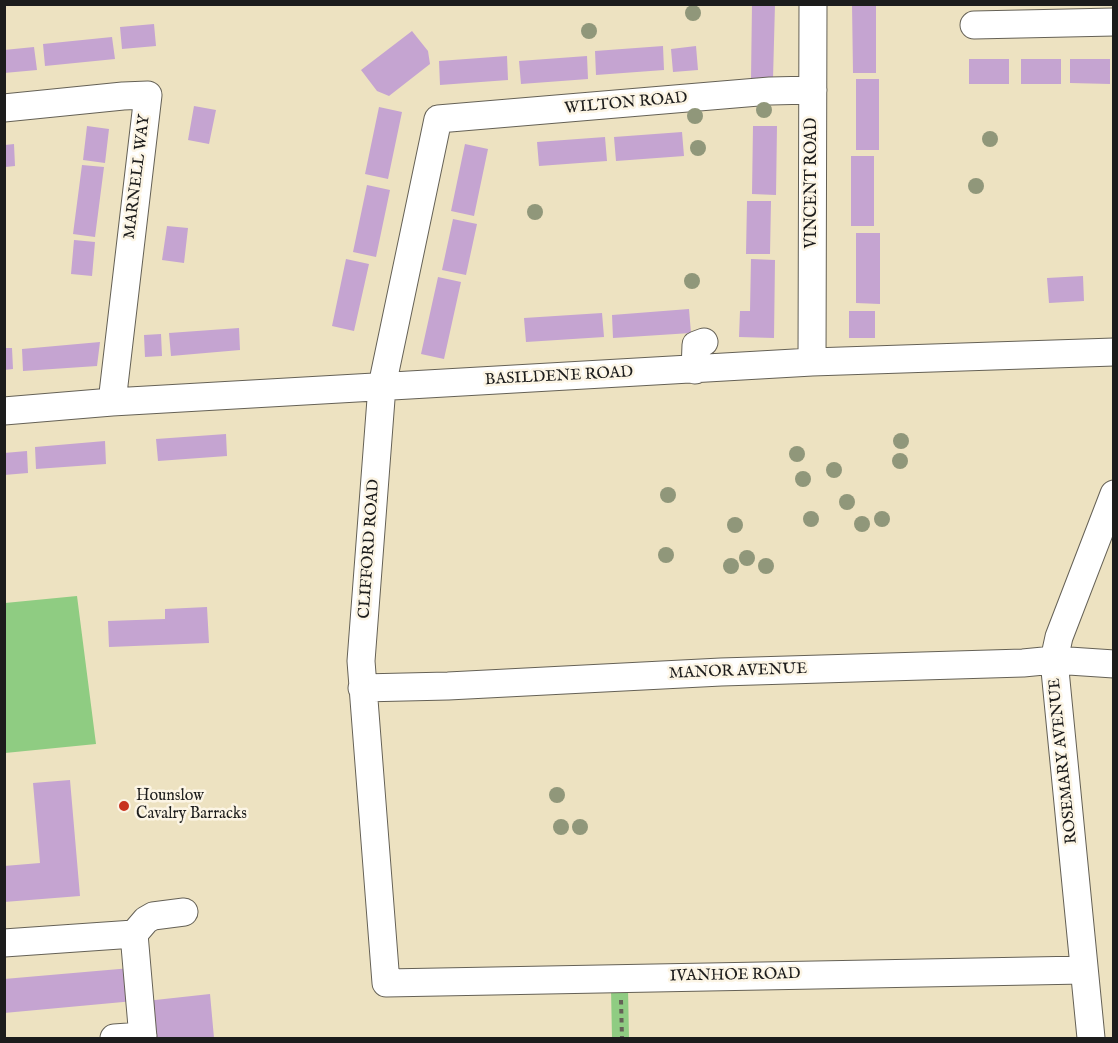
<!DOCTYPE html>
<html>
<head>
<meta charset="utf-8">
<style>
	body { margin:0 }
	#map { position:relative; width:1118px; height:1043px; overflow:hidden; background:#ede2c1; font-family:"IM FELL English",serif }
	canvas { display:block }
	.frame { position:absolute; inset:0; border:6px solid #1c1c1c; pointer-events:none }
</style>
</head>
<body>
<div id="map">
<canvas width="1118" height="1043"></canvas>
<div class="frame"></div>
</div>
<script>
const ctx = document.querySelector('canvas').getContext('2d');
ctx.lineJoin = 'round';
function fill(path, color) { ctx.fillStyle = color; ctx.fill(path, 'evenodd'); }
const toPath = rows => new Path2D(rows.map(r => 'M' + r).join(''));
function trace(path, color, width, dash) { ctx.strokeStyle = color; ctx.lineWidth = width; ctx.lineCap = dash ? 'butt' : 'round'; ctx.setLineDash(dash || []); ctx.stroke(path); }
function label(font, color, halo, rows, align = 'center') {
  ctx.font = font + ' "IM FELL English",serif'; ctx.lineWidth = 5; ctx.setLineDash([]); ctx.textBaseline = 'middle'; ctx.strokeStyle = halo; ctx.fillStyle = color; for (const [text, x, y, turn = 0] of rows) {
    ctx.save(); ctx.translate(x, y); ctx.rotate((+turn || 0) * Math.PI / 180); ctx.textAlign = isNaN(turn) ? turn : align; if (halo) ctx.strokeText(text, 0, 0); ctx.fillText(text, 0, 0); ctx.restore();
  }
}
const green = toPath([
	[77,596,96,744,5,753,5,603],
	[628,988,629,1038,612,1038,611,989]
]);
const building = toPath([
	[752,4,775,4,773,79,751,79],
	[852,4,876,4,876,73,853,73],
	[154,24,156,46,122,49,120,27],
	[412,31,428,51,430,64,389,96,377,91,361,70],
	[112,37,115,59,45,66,43,44],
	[663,46,664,70,596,75,595,51],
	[696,46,698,70,673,72,671,49],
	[34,47,37,70,4,73,4,50],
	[507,56,508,80,440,85,439,61],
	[587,56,588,79,521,84,519,61],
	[969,59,1009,59,1009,84,969,84],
	[1021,59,1061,59,1061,84,1021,84],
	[1070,59,1110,59,1110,84,1070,83],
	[856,79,879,79,879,150,856,150],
	[194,106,216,110,209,144,188,140],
	[379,107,402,112,388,179,365,174],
	[87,126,109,129,105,163,83,160],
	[753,126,777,126,776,195,752,194],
	[682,132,684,156,616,161,614,137],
	[605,137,607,161,539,166,537,142],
	[14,144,15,166,5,167,5,145],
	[465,144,488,149,474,216,451,211],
	[851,156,874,156,874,226,851,226],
	[82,165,104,167,95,237,73,234],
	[367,185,390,190,376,257,353,252],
	[747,201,771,201,770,254,746,254],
	[453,219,477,224,466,275,442,270],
	[167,226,188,228,184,263,162,260],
	[856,233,880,233,880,304,856,303],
	[74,240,95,242,92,276,71,274],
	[346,259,369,264,354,331,332,326],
	[751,259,775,260,774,338,739,337,740,311,750,311],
	[1083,276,1084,301,1049,303,1047,278],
	[438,277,461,282,444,359,421,354],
	[689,309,691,333,613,338,612,315],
	[849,311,875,311,875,338,849,338],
	[602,313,604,337,526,342,524,318],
	[239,328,240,350,171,356,169,333],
	[161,334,162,356,145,357,144,335],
	[100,342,97,366,23,371,22,349],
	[4,348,12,348,13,369,4,370],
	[226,434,227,456,158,461,156,439],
	[105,441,106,464,36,469,35,447],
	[27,451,28,473,4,475,4,453],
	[207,607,209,643,109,647,108,621,165,619,165,609],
	[70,780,80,896,4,902,4,866,40,863,33,783],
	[131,968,134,1001,4,1013,4,979],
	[210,994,214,1038,149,1038,146,1001]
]);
const path = toPath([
	[621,1000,622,1038]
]);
const minor = toPath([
	[974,25,1114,22],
	[813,90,770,91,438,119,382,386,361,661,386,983,1084,970],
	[4,108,123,96,148,95,112,402],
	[812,362,813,4],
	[695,370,696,345,704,342],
	[4,411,112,402,812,362,1114,352],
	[362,688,448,686,721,672,1023,663,1054,660,1114,664],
	[134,934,146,920,153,916,184,912],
	[4,943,134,934,143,1038],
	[114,1038,143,1036],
	[1091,1038,1054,660,1059,637,1114,494]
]);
const trees = [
	[693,13],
	[589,31],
	[764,110],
	[695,116],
	[990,139],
	[698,148],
	[976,186],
	[535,212],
	[692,281],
	[901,441],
	[797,454],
	[900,461],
	[834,470],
	[803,479],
	[668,495],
	[847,502],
	[811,519],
	[882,519],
	[862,524],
	[735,525],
	[666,555],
	[747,558],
	[731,566],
	[766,566],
	[557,795],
	[561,827],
	[580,827]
];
const markers = [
	[124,806,6,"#c8321e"]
];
const streetNames = [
	["WILTON ROAD",626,104,-5],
	["MARNELL WAY",138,177,-83],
	["VINCENT ROAD",813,183,-90],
	["BASILDENE ROAD",559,377,-3],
	["CLIFFORD ROAD",370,549,-86],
	["MANOR AVENUE",738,672,-2],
	["ROSEMARY AVENUE",1064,761,-96],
	["IVANHOE ROAD",735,976,-1]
];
const poiNames = [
	["Hounslow",136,797],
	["Cavalry Barracks",136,815]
];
fill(green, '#8fcc82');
fill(building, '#c5a4d1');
trace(minor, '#656156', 29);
trace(path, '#656156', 4, [4.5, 4.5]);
trace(minor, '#fff', 27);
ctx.fillStyle = '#90977a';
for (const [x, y] of trees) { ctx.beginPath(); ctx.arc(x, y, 8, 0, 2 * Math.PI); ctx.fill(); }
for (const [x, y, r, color] of markers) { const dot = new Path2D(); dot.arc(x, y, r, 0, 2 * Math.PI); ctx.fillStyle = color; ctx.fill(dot); trace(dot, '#fcf5e5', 2); }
label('16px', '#1c1c1c', '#fcf5e5', streetNames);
label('16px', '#1c1c1c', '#fcf5e5', poiNames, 'left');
</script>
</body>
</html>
